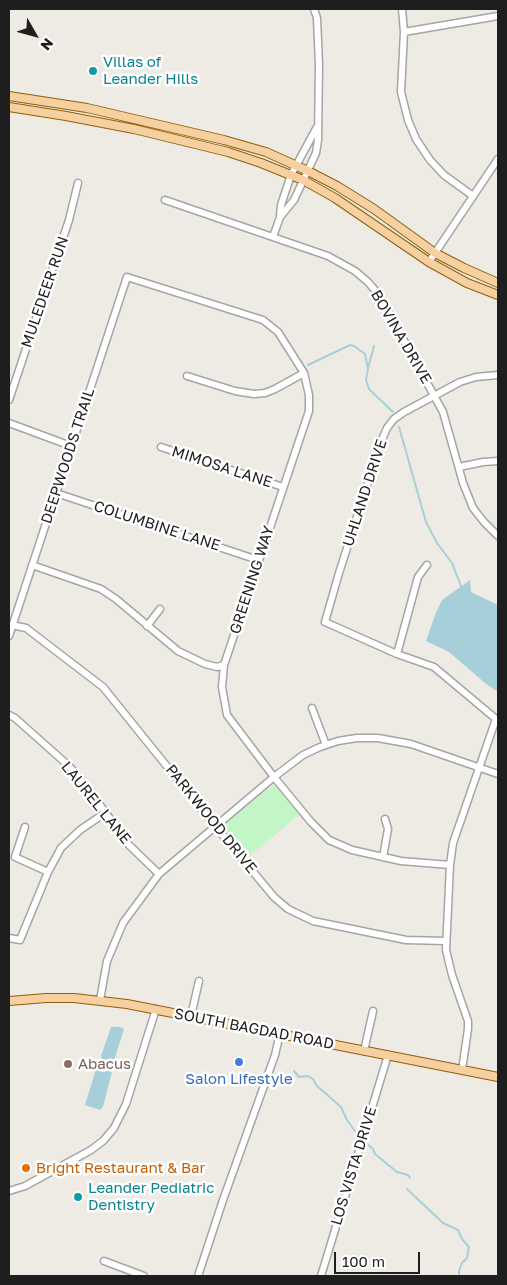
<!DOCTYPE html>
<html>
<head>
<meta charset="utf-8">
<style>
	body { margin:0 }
	#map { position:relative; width:507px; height:1285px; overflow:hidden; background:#eeebe4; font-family:"Golos Text",sans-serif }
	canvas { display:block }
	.frame { position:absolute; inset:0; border:10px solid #1e1e1e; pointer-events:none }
	.north { position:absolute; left:10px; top:10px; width:50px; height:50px; -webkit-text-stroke:4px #fff; paint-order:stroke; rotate:128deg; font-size:14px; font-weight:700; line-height:20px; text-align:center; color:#1e1e1e }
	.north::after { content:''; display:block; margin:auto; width:18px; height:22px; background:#1e1e1e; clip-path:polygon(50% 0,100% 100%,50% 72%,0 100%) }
	.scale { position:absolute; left:334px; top:1252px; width:86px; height:22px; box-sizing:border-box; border:2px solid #1e1e1e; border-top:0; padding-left:6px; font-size:15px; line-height:18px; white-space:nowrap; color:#1e1e1e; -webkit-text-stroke:4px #fff; paint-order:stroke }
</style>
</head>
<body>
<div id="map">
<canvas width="507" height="1285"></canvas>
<div class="frame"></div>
<div class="north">N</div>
<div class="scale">100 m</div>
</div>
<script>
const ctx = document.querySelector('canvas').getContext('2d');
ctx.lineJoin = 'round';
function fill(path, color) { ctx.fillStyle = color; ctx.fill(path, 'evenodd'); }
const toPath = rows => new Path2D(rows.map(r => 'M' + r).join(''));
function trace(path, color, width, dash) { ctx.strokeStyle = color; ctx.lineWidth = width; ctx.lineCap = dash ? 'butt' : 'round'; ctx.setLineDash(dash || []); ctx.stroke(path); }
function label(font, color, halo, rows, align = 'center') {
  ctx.font = font + ' "Golos Text",sans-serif'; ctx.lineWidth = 5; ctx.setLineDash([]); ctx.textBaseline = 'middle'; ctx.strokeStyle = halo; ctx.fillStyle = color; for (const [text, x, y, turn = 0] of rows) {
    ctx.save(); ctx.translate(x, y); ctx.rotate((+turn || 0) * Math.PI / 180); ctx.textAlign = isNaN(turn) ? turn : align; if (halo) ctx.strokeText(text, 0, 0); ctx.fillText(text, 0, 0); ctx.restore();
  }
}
const park = toPath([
	[275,785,300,814,247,858,224,830,224,826,225,823,272,786]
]);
const water = toPath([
	[470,580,471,592,498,605,498,692,485,683,449,652,426,641,435,615,442,600],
	[111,1027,120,1027,124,1029,113,1064,111,1065,102,1060,101,1056],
	[99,1065,110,1069,112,1072,103,1107,100,1110,85,1105,97,1066]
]);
const stream = toPath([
	[308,365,350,345,354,346,365,354,368,369,366,380,369,389,393,412],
	[368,368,374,346],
	[399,427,426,522,437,543,452,563,461,586],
	[294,1071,299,1077,308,1076,313,1079,317,1086,341,1107,347,1120,358,1135],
	[366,1143,373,1149,375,1154,397,1172,408,1175,410,1178],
	[407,1189,443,1223,458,1230,462,1239,469,1247,467,1258,462,1263,459,1271,459,1276]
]);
const minor = toPath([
	[402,9,404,32,401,92,408,120,416,139,430,160,444,175,473,196],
	[404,32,498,16],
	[165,200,328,256,355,271,368,282,379,295,443,412,463,483,473,508,484,522,498,536],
	[280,217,294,200,316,153,318,140,319,65,317,18,314,9],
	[273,237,280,217,281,205,291,175,317,127],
	[429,262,498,159],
	[187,376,235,391,254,394,265,393,275,389,304,373],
	[9,400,69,220,78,183],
	[9,423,71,446],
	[161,447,283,487],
	[459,467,483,462,498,461],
	[56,493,258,560],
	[32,565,101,589,116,599,178,651,205,664,217,667,224,665],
	[12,625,26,628,103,687,215,826,274,897,288,909,313,921,406,940,446,941],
	[147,626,160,609],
	[9,636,127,277,263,320,278,332,304,373,309,395,309,411,224,665,222,687,227,715,274,777,311,822,329,840,352,850,401,861,450,865],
	[397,654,418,577,427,565],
	[312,708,326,745],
	[9,715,15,718,69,766,84,783,129,845,159,874],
	[25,827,15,857,48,872],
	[383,857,388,829,385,819],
	[9,938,20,940,48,872,61,848,80,830,105,813],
	[100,1000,107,961,123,923,159,874,274,777,303,755,320,747,338,741,357,738,378,738,411,744,498,774],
	[191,1016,199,981],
	[364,1051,373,1011],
	[462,1070,468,1029,468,1021,452,975,446,950,450,865,453,843,496,719,434,667,397,654,325,622,339,573,381,442,387,428,394,419,404,412,460,382,476,377,498,375],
	[9,1191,25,1186,91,1150,103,1141,114,1128,126,1104,156,1009],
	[104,1261,144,1276],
	[198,1276,223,1200,275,1055,280,1033],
	[321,1276,388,1055]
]);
const major = toPath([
	[9,96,87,108,224,140,266,152,308,171,337,186,374,209,435,253,464,268,498,283],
	[9,107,66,116,134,129,228,152,261,163,303,180,335,198,429,262,467,283,498,295],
	[9,1001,46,998,74,998,127,1004,498,1077]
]);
const markers = [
	[93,71,5,"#0f9aa8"],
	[239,1062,5,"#3f7fe0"],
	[68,1064,5,"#8d6e63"],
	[26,1168,5,"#e8710a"],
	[78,1197,5,"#0f9aa8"]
];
const cultureNames = [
	["Villas of",103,62],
	["Leander Hills",103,79],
	["Leander Pediatric",88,1188],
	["Dentistry",88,1205]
];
const streetNames = [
	["MULEDEER RUN",45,292,-71],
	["BOVINA DRIVE",401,337,60],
	["DEEPWOODS TRAIL",68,456,-72],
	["MIMOSA LANE",222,467,18],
	["UHLAND DRIVE",365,493,-72],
	["COLUMBINE LANE",157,526,18],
	["GREENING WAY",252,580,-72],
	["LAUREL LANE",96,803,51],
	["PARKWOOD DRIVE",211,819,51],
	["SOUTH BAGDAD ROAD",254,1029,11],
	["LOS VISTA DRIVE",354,1166,-73]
];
const educationNames = [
	["Abacus",78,1064]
];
const shopNames = [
	["Salon Lifestyle",239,1079]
];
const foodNames = [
	["Bright Restaurant & Bar",36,1168]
];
fill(park, '#c3f6c6');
fill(water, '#a7cfda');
trace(stream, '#a7cfda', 2);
trace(minor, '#a5a5a5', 9);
trace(major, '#8f6008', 10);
trace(minor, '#fff', 6);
trace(major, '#f7d0a1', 8);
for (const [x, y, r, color] of markers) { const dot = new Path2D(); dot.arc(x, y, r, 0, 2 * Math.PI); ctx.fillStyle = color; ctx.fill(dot); trace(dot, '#fff', 2); }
label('15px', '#0d838f', '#fff', cultureNames, 'left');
label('15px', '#1e1e1e', '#fff', streetNames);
label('15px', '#785e54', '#fff', educationNames, 'left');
label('15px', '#366cbe', '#fff', shopNames);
label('15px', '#c56008', '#fff', foodNames, 'left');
</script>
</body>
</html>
